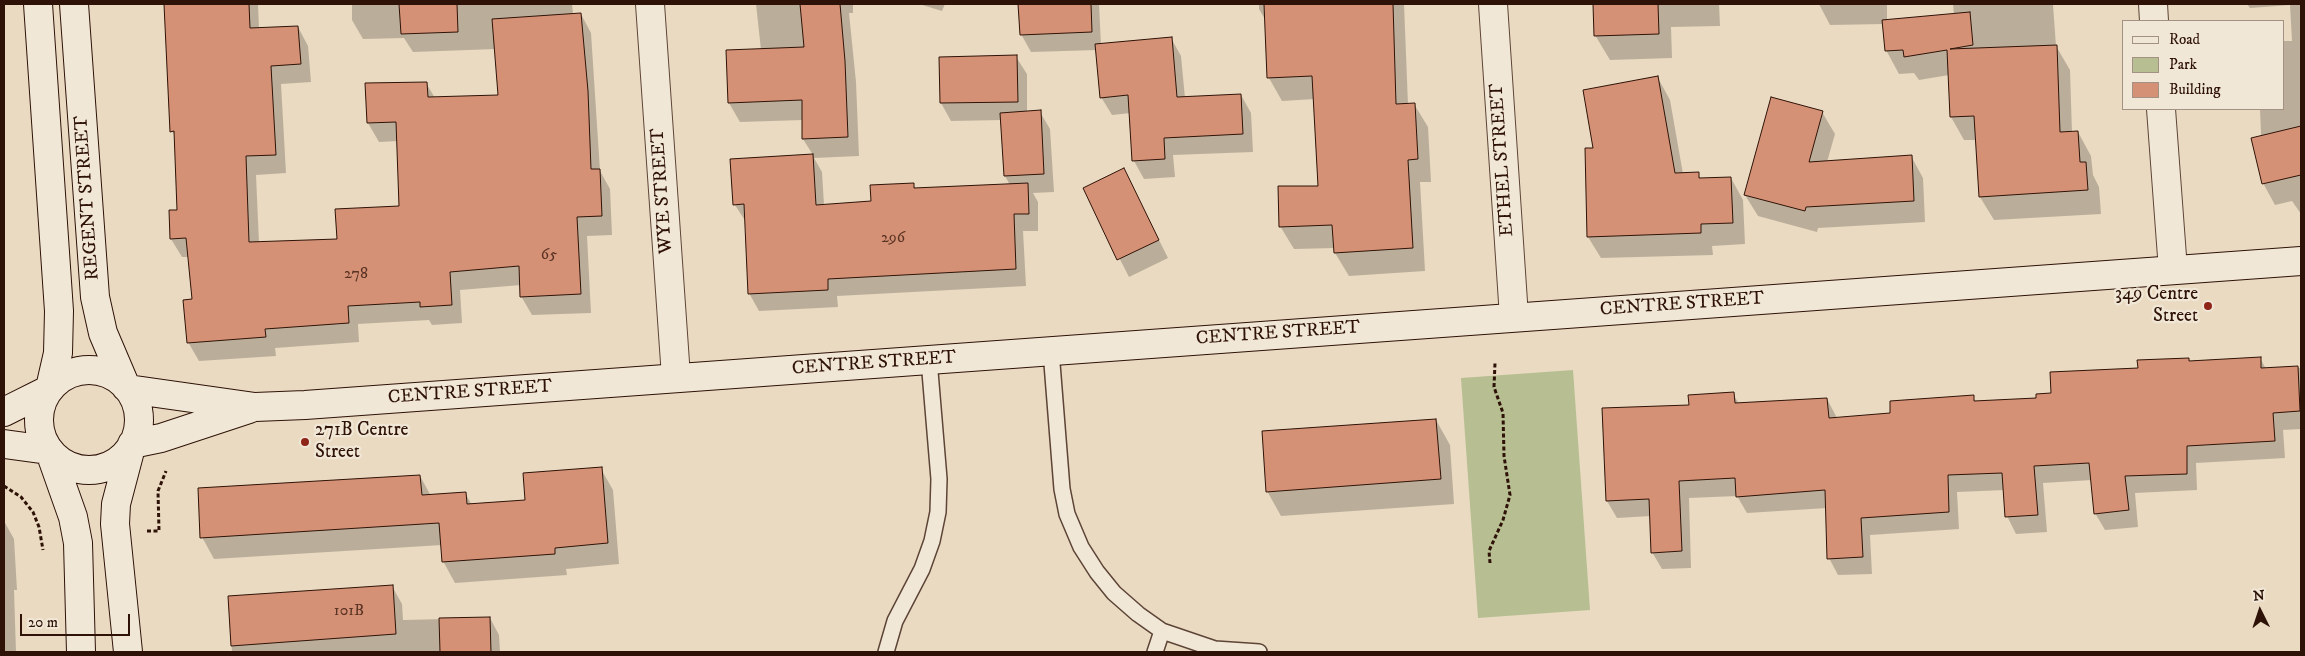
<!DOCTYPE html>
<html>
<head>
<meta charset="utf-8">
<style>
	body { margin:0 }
	#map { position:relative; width:2305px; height:656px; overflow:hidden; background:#e9dac1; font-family:"IM FELL DW Pica",serif }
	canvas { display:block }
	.frame { position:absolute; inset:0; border:5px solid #2e1207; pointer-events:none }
	.legend { position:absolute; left:2122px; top:20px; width:162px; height:90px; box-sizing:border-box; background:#f1e7d7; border:1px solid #a39284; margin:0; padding:6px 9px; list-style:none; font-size:15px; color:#2e1207 }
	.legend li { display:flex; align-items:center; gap:10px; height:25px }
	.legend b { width:25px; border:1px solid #a39284 }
	.north { position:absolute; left:2235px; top:586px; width:50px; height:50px; -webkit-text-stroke:4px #f1e7d7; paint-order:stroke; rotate:356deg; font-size:14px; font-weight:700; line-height:20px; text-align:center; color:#2e1207 }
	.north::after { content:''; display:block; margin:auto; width:18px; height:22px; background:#2e1207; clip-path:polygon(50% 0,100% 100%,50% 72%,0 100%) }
	.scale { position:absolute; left:20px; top:614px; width:110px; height:22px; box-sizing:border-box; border:2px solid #2e1207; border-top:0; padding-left:6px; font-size:15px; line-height:18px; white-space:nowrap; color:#2e1207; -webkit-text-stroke:4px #f1e7d7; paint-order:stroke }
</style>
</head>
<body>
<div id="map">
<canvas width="2305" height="656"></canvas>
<div class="frame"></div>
<ul class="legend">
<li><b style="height:6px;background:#f1e7d7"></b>Road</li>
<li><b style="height:14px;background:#b7bf92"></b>Park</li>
<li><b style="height:14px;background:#d59175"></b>Building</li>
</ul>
<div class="north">N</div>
<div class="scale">20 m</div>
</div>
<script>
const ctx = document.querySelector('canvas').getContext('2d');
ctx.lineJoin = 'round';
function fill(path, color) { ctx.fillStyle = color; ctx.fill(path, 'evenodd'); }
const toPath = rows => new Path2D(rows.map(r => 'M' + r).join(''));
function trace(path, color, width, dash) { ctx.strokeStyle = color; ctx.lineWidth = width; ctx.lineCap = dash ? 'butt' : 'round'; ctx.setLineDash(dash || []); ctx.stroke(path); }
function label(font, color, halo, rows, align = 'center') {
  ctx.font = font + ' "IM FELL DW Pica",serif'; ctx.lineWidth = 4.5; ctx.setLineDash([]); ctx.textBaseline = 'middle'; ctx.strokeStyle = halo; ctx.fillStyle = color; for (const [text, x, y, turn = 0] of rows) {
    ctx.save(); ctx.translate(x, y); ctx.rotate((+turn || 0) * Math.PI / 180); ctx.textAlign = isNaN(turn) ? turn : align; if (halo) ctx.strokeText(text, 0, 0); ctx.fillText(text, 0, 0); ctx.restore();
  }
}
const green = toPath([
	[1573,370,1590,610,1478,618,1461,378]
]);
const shadow = toPath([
	[165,4,258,4,259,29,298,27,308,46,311,82,281,84,286,173,256,175,259,243,338,240,400,207,398,141,379,142,368,123,366,84,426,83,435,98,499,96,496,49,413,52,404,38,363,39,352,20,352,4,572,4,573,14,581,14,591,33,600,171,610,189,612,235,587,236,591,313,532,315,521,296,521,285,460,290,462,323,432,325,429,320,358,324,359,342,275,348,276,356,199,361,188,342,193,300,189,257,182,257,171,239,178,211,176,138,172,131],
	[756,4,853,4,853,13,849,13,856,82,859,156,814,158,822,172,824,205,872,202,913,184,916,189,1010,185,1005,176,1002,120,951,121,941,103,940,58,1016,57,1027,74,1027,112,1040,112,1050,129,1054,192,1033,193,1038,202,1038,231,1023,231,1026,286,837,296,838,307,759,311,749,293,746,222,735,205,813,155,803,139,803,120,740,122,729,103,761,50],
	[919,4,945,4,942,11],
	[1019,4,1099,4,1101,45,1171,38,1181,56,1185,98,1241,95,1251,113,1253,152,1173,155,1175,177,1144,179,1134,161,1131,113,1112,115,1101,97,1097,50,1031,52,1021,34],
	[1115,4,1150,4,1116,5],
	[1259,4,1404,4,1408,105,1414,104,1428,127,1431,182,1420,182,1425,271,1349,276,1335,253,1335,248,1294,249,1280,226,1320,187,1315,99,1282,101,1269,78,1266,21,1259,9],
	[1594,4,1719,4,1720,26,1671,27,1672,58,1610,60,1595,35],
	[1819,4,1887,4,1887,21,1954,15,1953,4,2068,4,2053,5,2056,46,2070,70,2072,133,2078,132,2091,156,2093,175,2099,187,2101,214,1994,220,1980,197,1976,140,1964,140,1951,117,1949,75,1919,80,1914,73,1899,74,1886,50,1884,24,1830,25],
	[2247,4,2301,4,2301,214,2292,201,2275,205,2263,183,2260,109,2284,109,2284,41,2292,41,2290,5,2250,8],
	[1658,78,1670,100,1683,174,1698,174,1701,179,1731,178,1743,200,1745,244,1712,246,1713,255,1601,258,1588,237,1594,149],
	[1822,112,1835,134,1827,162,1911,156,1923,178,1925,222,1818,228,1817,232,1758,216,1745,195],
	[1124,170,1168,258,1129,277,1084,189],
	[2260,358,2266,369,2301,368,2301,429,2283,430,2285,458,2196,463,2197,490,2135,493,2138,527,2105,530,2095,513,2092,480,2043,483,2047,532,2016,534,2007,516,2005,490,1957,492,1959,529,1870,535,1872,574,1838,575,1829,558,1827,508,1747,513,1737,496,1689,498,1691,568,1662,569,1652,552,1651,516,1617,518,1607,501,1603,410,1690,406,1733,394,1739,404,1827,399,1837,418,1891,414,1973,397,1976,402,2038,399,2139,369,2189,362],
	[1436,420,1450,445,1454,504,1281,516,1267,491],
	[601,469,613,490,619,564,566,569,567,575,455,583,443,561,442,545,214,559,202,537,420,476,431,496,465,493,472,505,526,501],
	[4,521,14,539,17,590,14,590,16,652,4,652],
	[392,586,402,604,403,620,490,618,499,635,500,652,232,652,229,597]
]);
const building = toPath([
	[164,4,249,4,250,28,298,26,301,64,271,66,276,155,246,156,249,242,337,239,335,209,399,206,396,122,367,123,365,83,427,82,428,97,498,95,492,19,581,13,588,91,591,169,600,169,602,216,577,217,581,294,520,297,519,266,450,272,452,305,420,307,420,302,348,306,349,323,265,329,266,337,187,343,183,300,192,299,186,238,170,239,169,210,177,210,174,131,170,132,164,4],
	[399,4,457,4,458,32,401,34,399,4],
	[800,4,840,4,845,61,848,137,802,139,802,100,728,103,726,50,804,47,800,4],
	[1018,4,1091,4,1092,32,1020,35,1018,4],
	[1264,4,1393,4,1396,104,1415,103,1418,159,1408,160,1413,248,1334,253,1332,225,1279,227,1278,186,1318,186,1312,76,1267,78,1264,4],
	[1593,4,1658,4,1659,34,1594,36,1593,4],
	[1970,12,1973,45,1950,49,2057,45,2060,132,2078,131,2080,162,2086,162,2088,190,1979,197,1974,116,1950,117,1947,50,1904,57,1903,50,1885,51,1882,20,1970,12],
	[1172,37,1177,97,1241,94,1243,134,1164,138,1165,159,1132,161,1128,95,1100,98,1095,44,1172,37],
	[1017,55,1018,102,940,103,939,57,1017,55],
	[1658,76,1675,173,1699,172,1699,178,1731,177,1733,223,1701,224,1701,233,1587,237,1585,148,1593,148,1583,90,1658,76],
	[1771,97,1823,111,1809,162,1912,155,1914,201,1806,207,1805,211,1744,195,1771,97],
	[1041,110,1044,174,1004,176,1000,113,1041,110],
	[2301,126,2301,175,2262,184,2251,138,2301,126],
	[813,154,816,205,871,201,870,185,914,183,914,188,1028,183,1029,214,1014,214,1016,269,828,279,828,290,748,294,744,204,733,205,730,159,813,154],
	[1124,168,1159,240,1117,260,1083,188,1124,168],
	[2261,357,2261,368,2298,366,2300,411,2273,413,2275,441,2187,446,2187,474,2125,476,2129,510,2094,514,2089,463,2034,466,2038,515,2005,517,2002,473,1948,475,1949,512,1861,518,1863,557,1827,559,1825,490,1736,497,1735,478,1679,481,1682,551,1651,553,1649,499,1606,501,1602,408,1689,405,1688,395,1734,392,1735,403,1827,398,1829,418,1890,413,1890,401,1974,395,1974,401,2036,398,2036,394,2051,393,2050,372,2138,368,2137,360,2189,358,2189,361,2261,357],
	[1436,419,1441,479,1266,492,1262,431,1436,419],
	[602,467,608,543,555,548,555,554,442,562,439,523,200,538,198,488,420,475,422,495,466,492,467,504,525,500,523,473,602,467],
	[393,585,396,634,231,646,228,596,393,585],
	[490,617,491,652,440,652,439,618,490,617]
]);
const path = toPath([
	[4,486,21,497,33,512,39,527,43,550],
	[147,531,159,531,158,491,166,471],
	[1490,563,1489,551,1503,520,1510,495,1504,456,1503,413,1494,387,1495,363]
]);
const lane = toPath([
	[1051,351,1062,489,1067,514,1081,547,1097,572,1114,593,1138,614,1162,631,1215,649,1259,652],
	[886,652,895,621,922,569,932,541,938,512,939,479,929,360],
	[1155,652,1162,631]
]);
const street = toPath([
	[650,4,676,377],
	[1493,4,1514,317],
	[2153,4,2154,21],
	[2161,109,2173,270]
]);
const secondary = toPath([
	[38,4,59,311,58,353,50,388],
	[74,4,95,297,103,333,126,387],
	'39 420a50 50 0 1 1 100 0a50 50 0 1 1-100 0Z',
	[128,389,255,407,305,405,2301,261],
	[4,412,48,390],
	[4,444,48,450],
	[132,444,161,438,249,409],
	[50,452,73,517,78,543,81,652],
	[128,652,115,524,116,504,131,447]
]);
const markers = [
	[2208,306,5,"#8f2418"],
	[305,442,5,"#8f2418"]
];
const numberNames = [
	["296",893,239],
	["65",549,256],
	["278",356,275],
	["101B",349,612]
];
const streetNames = [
	["ETHEL STREET",1503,160,-94],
	["WYE STREET",663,191,-94],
	["REGENT STREET",88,198,-94],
	["CENTRE STREET",1682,305,-4],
	["CENTRE STREET",1278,334,-4],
	["CENTRE STREET",874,364,-4],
	["CENTRE STREET",470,393,-4]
];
const poiNames = [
	["349 Centre",2198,295],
	["Street",2198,317],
	["271B Centre",315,431,"left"],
	["Street",315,453,"left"]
];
fill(green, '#b7bf92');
fill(shadow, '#0003');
fill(building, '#d59175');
trace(building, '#2e1207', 1);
trace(lane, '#5d4436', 18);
trace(street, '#5d4436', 30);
trace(secondary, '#2e1207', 30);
trace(path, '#2e1207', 3, [4, 2.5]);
trace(lane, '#f1e7d7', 15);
trace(street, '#f1e7d7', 28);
trace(secondary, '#f1e7d7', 28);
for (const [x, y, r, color] of markers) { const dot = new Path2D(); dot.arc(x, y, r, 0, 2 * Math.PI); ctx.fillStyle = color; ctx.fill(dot); trace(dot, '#f1e7d7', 2); }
label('16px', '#583222', null, numberNames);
label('19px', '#2e1207', '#f1e7d7', streetNames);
label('19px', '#2e1207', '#f1e7d7', poiNames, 'right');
</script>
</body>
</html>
